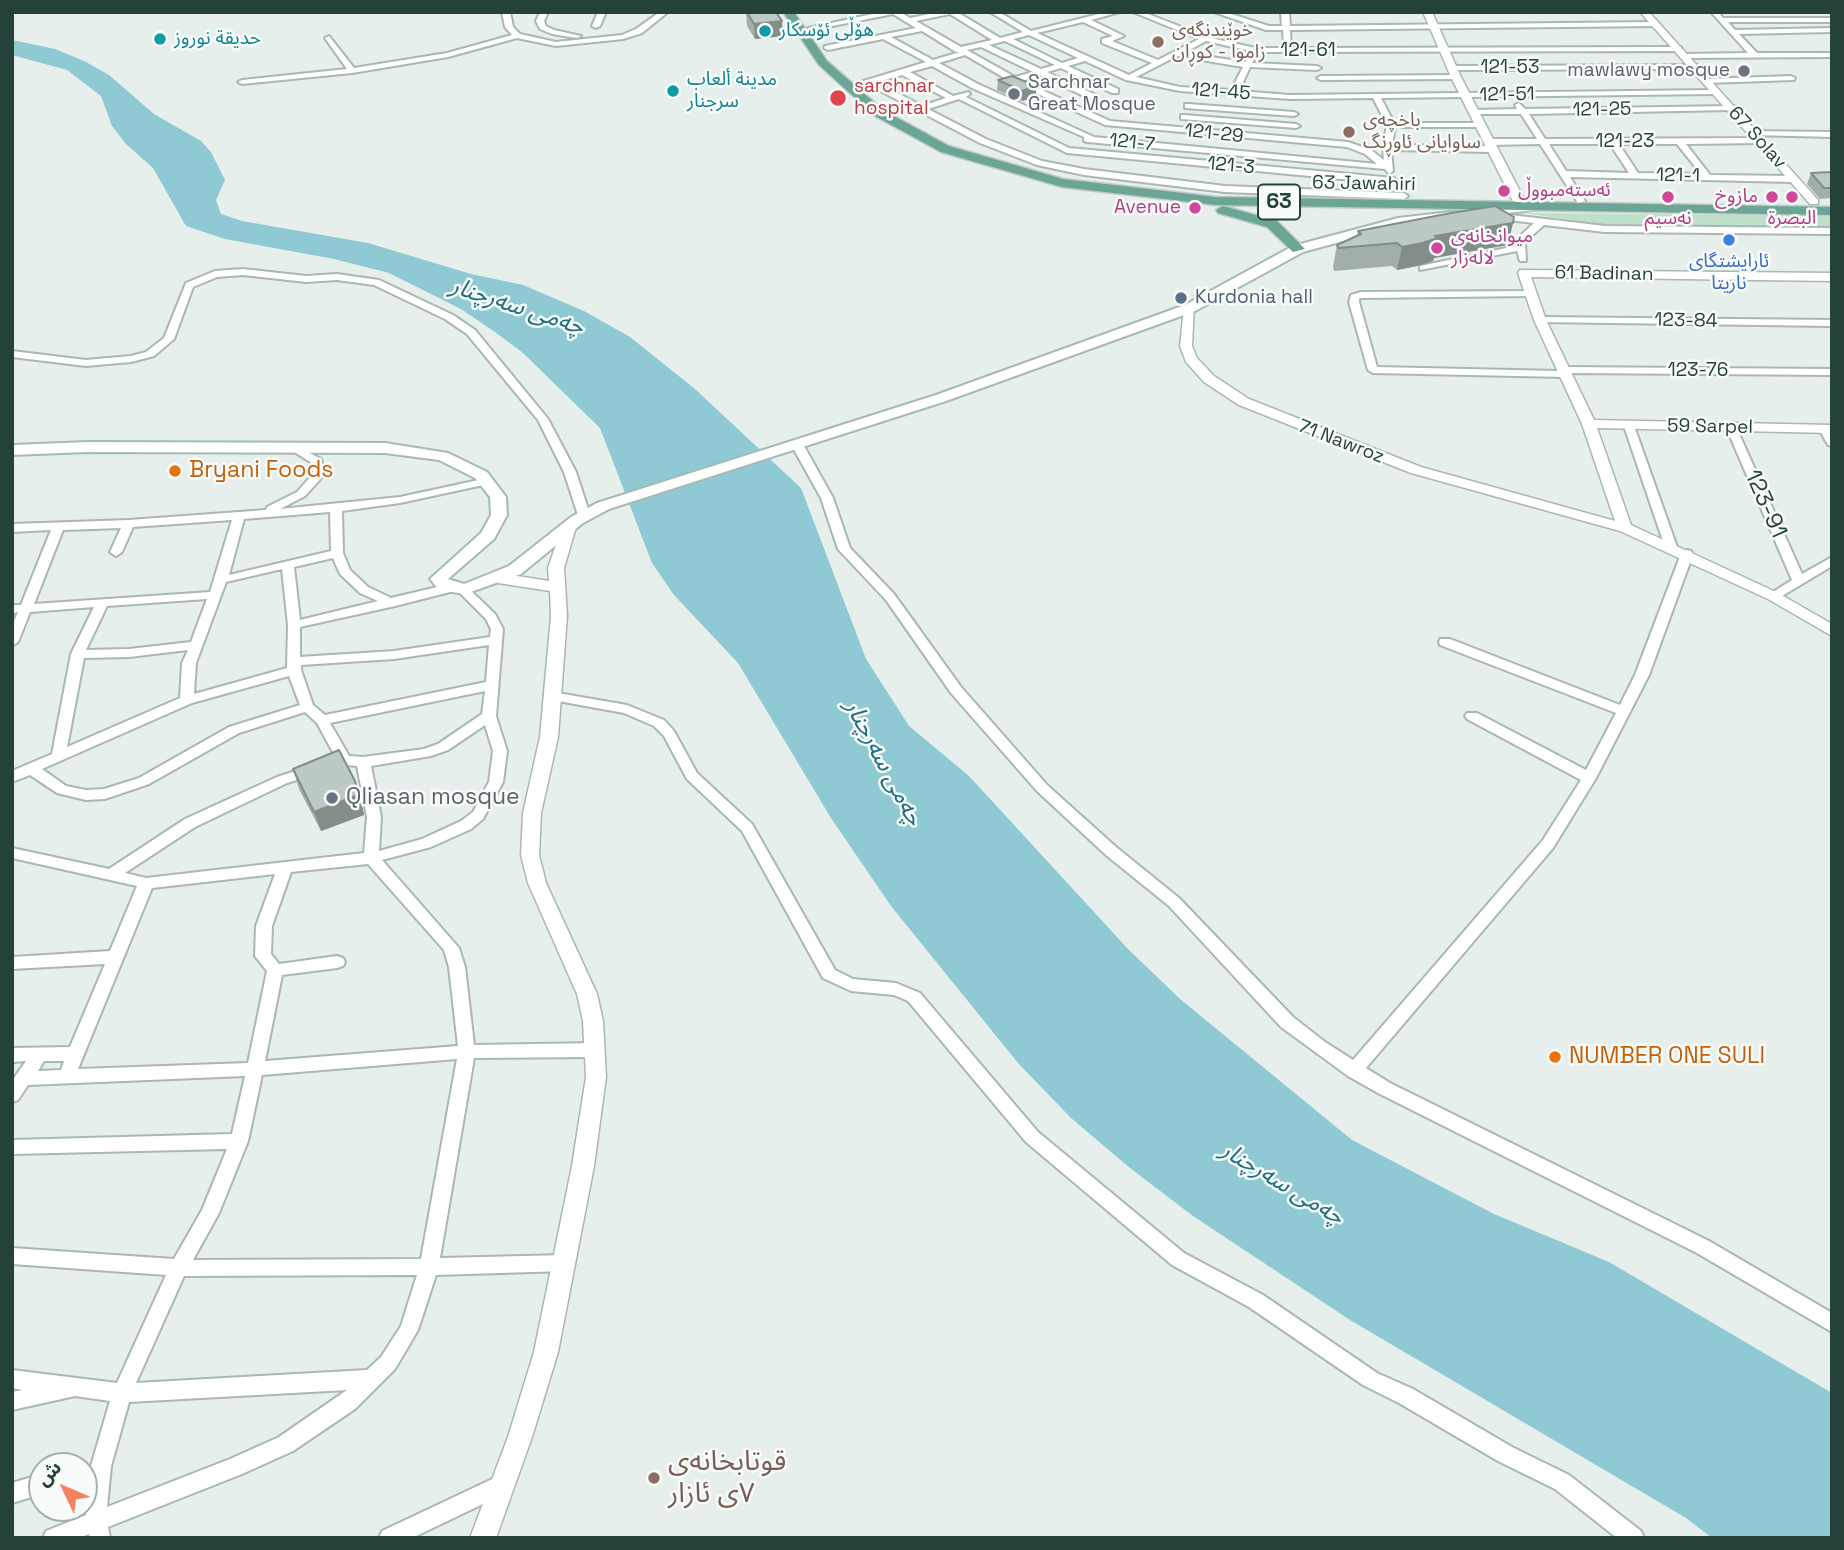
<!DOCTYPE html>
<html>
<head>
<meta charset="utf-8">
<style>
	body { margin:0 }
	#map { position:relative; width:1844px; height:1550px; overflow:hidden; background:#e6efeb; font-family:"Space Grotesk","Noto Sans Arabic",sans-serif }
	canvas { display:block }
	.frame { position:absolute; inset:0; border:14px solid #24423a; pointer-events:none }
	.north { position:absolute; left:28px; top:1452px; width:70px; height:70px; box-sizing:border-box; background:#f7fbf9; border:2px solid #a3b1ad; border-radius:50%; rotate:314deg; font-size:19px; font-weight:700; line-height:28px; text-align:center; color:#24423a }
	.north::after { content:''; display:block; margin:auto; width:24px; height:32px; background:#f4845f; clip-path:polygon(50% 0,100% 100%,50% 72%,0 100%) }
</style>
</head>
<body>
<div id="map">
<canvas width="1844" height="1550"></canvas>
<div class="frame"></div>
<div class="north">ش</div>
</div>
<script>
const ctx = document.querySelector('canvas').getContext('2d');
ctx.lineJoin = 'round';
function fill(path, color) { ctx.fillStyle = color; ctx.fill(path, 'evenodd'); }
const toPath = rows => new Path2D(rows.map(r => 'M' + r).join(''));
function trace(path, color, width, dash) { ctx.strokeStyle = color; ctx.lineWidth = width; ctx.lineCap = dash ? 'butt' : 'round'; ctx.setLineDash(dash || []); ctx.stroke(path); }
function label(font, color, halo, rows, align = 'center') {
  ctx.font = font + ' "Space Grotesk","Noto Sans Arabic",sans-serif'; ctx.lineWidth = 5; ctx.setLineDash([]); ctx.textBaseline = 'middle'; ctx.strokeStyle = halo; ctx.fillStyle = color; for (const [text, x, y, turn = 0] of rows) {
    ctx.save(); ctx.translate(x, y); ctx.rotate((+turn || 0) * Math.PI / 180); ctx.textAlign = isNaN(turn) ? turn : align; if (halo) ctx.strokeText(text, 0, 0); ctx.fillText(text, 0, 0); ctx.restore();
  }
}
const green = toPath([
	[1524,213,1832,216,1832,229,1606,225]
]);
const water = toPath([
	[12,40,55,49,86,62,109,75,154,114,201,141,211,152,225,180,216,200,221,214,242,221,368,243,471,274,523,285,584,311,630,337,695,389,801,488,866,659,909,726,969,776,1128,949,1180,999,1352,1140,1494,1214,1609,1262,1832,1393,1832,1538,1712,1538,1686,1518,1350,1320,1193,1216,1130,1168,1071,1118,1018,1063,891,906,831,818,738,663,674,595,652,563,600,428,523,353,495,332,461,309,389,273,334,259,225,239,186,226,153,168,126,144,112,126,101,96,67,70,12,55]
]);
const minor = toPath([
	[502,12,510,12,513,27,520,34,556,42,622,35,636,29,660,12,668,12,642,33,623,39,556,46,517,38,448,57,352,73,242,84,238,82,242,80,347,69,325,38,329,36,354,68,447,53,512,35,505,27,502,12],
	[540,12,548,12,544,21,546,26,554,30,581,36,577,38,552,34,540,29,536,21,540,12],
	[598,12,606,12,600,26,596,28,592,26,598,12],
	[882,12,900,12,910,18,939,12,957,12,1000,38,1023,32,990,12,999,12,1031,31,1107,12,1120,12,1091,20,1124,36,1112,41,1158,60,1199,39,1133,12,1143,12,1207,37,1255,48,1284,48,1283,30,1266,30,1214,12,1225,12,1269,26,1282,26,1281,12,1289,12,1290,26,1655,22,1659,24,1658,26,1290,30,1291,48,1678,47,1681,47,1681,51,1292,52,1288,54,1284,52,1255,52,1206,41,1184,53,1245,62,1251,56,1255,58,1252,63,1317,66,1321,68,1317,70,1250,67,1239,91,1290,95,1716,90,1720,92,1716,94,1381,98,1394,123,1481,123,1485,125,1481,127,1395,127,1392,145,1492,146,1496,149,1492,152,1391,150,1393,171,1389,174,1385,169,1087,142,1084,141,1084,137,972,88,932,66,910,72,953,96,969,92,970,94,966,97,1069,148,1394,178,1398,181,1394,184,1067,153,959,99,928,109,986,139,1042,161,1084,169,1225,186,1404,193,1408,196,1404,199,1225,192,1084,175,1037,165,980,143,869,85,857,87,857,83,926,62,883,39,828,50,824,48,825,46,916,28,893,14,812,30,808,28,882,12],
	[950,14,992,40,961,47,916,21,950,14],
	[1083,22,1113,36,1102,39,1102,43,1152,63,1129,75,1037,33,1083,22],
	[922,31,956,52,960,52,933,60,891,37,922,31],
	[1029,35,1078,58,1062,63,1013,39,1029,35],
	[1005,41,1055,65,1041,69,989,45,1005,41],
	[981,47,1033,72,1015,77,967,50,981,47],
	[965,55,1008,80,1006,84,1014,83,1105,125,1347,147,1365,154,1377,164,1094,137,978,84,939,63,965,55],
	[1177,56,1243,67,1231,90,1180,87,1136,77,1177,56],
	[1085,61,1126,80,1180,91,1290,99,1373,98,1387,125,1383,147,1384,160,1371,150,1348,142,1110,121,1022,81,1040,75,1092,100,1098,100,1098,96,1047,72,1061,68,1112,93,1118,93,1118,89,1068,66,1085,61],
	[902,75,946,98,922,106,877,82,902,75],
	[1711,12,1718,12,1723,18,1832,18,1831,22,1728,22,1735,30,1832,28,1832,32,1739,34,1757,53,1832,53,1832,57,1681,58,1681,54,1684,54,1748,53,1711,12],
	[1694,65,1697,65,1697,69,1452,70,1448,68,1452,66,1694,65],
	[1456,75,1459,75,1459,79,1321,80,1317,78,1321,76,1456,75],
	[1791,76,1795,78,1794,80,1706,83,1702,81,1706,79,1791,76],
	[1519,103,1525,109,1734,106,1735,108,1731,110,1529,114,1545,139,1760,138,1763,139,1763,143,1686,144,1710,175,1793,176,1797,179,1793,182,1570,177,1585,201,1578,203,1540,144,1489,145,1485,142,1489,139,1537,139,1521,114,1474,114,1470,112,1474,110,1517,109,1515,105,1519,103],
	[1549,144,1610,144,1629,173,1566,171,1549,144],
	[1619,144,1677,144,1701,174,1638,173,1619,144],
	[1188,104,1294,112,1298,114,1294,116,1185,108,1185,104,1188,104],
	[1184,115,1296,124,1300,126,1296,128,1181,119,1181,115,1184,115],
	[1750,131,1832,132,1832,137,1753,135,1749,133,1750,131],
	[1494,213,1605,226,1832,228,1832,234,1605,232,1544,225,1525,242,1526,261,1520,261,1517,251,1420,270,1420,266,1516,246,1517,239,1534,223,1491,218,1489,216,1494,213],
	[243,269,306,276,337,274,379,280,453,315,475,330,548,419,576,472,590,515,588,517,584,519,578,515,564,472,538,420,467,334,445,319,374,285,337,280,306,282,243,275,217,277,193,287,174,339,154,356,131,362,86,366,12,357,12,351,86,360,131,356,146,352,164,338,186,283,215,271,243,269],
	[1530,291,1533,292,1533,296,1361,298,1359,299,1359,302,1377,367,1558,371,1563,367,1832,369,1832,375,1570,373,1565,377,1373,373,1368,370,1349,302,1351,295,1361,292,1530,291],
	[1540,317,1832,320,1832,326,1536,322,1535,320,1540,317],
	[1629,423,1634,426,1677,547,1675,550,1671,551,1665,547,1624,426,1629,423],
	[1731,424,1736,427,1802,574,1832,557,1832,566,1777,599,1773,600,1767,596,1792,580,1726,427,1731,424],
	[1824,426,1828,427,1832,433,1832,446,1828,445,1819,429,1824,426],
	[798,443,804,446,833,498,850,548,894,594,961,687,1047,785,1116,847,1179,898,1293,1017,1325,1042,1353,1060,1543,840,1581,780,1467,719,1465,716,1467,713,1477,713,1586,770,1616,713,1440,645,1439,642,1440,639,1450,639,1620,705,1635,675,1681,554,1687,550,1691,551,1693,554,1649,675,1596,778,1553,848,1366,1068,1390,1083,1709,1241,1832,1313,1832,1332,1697,1253,1378,1093,1348,1076,1281,1027,1169,906,1106,855,1037,791,951,693,886,600,838,549,821,498,792,446,798,443],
	[294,445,321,459,325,474,305,496,280,509,400,497,488,478,494,481,488,484,400,503,342,511,343,553,350,570,368,587,391,598,450,584,456,588,454,591,395,606,300,627,300,657,394,651,490,637,491,629,486,619,456,589,462,585,466,586,495,614,503,629,496,716,507,751,503,782,483,819,471,829,431,847,382,860,459,948,465,967,474,1045,596,1043,602,1045,604,1050,602,1055,596,1057,474,1058,440,1258,565,1255,571,1257,574,1263,571,1269,565,1271,436,1275,418,1330,395,1369,355,1409,293,1451,242,1474,108,1527,110,1538,90,1538,89,1534,80,1538,43,1538,46,1531,86,1515,91,1466,110,1401,75,1396,12,1410,12,1392,23,1390,12,1388,12,1370,117,1383,166,1275,12,1264,12,1248,174,1259,202,1210,227,1149,12,1154,12,1140,232,1134,245,1076,28,1085,18,1100,12,1102,12,1081,26,1061,12,1062,12,1048,70,1047,105,964,12,969,12,957,110,951,137,886,12,858,12,848,109,869,185,819,277,777,336,758,317,723,305,712,239,733,149,784,105,799,86,800,57,793,30,775,12,782,12,771,52,754,71,654,94,607,30,612,18,642,12,646,12,626,18,612,12,613,12,605,21,605,51,530,12,532,12,524,129,520,266,510,267,507,297,492,313,474,312,463,288,448,294,445],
	[330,512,331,551,229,575,244,519,330,512],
	[232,520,210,592,34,604,63,530,121,528,110,552,116,556,122,552,133,527,232,520],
	[333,558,340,574,360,593,378,601,300,620,294,567,333,558],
	[282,569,288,625,287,668,194,694,196,663,226,582,282,569],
	[207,599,191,642,129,649,86,650,107,606,207,599],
	[489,645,486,682,325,715,313,705,301,670,301,665,394,659,489,645],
	[188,650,182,663,180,698,67,747,84,658,129,657,188,650],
	[289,676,300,705,229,727,139,778,104,789,86,790,66,786,42,769,192,703,289,676],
	[485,691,482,714,438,744,424,749,363,757,349,756,330,723,485,691],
	[485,725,493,751,489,782,473,812,461,821,422,839,379,851,381,817,371,766,431,756,448,750,485,725],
	[345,765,357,766,367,817,364,853,146,878,125,873,195,827,287,783,345,765],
	[368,864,444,950,449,967,458,1046,265,1061,282,975,337,968,343,966,345,962,343,958,337,956,279,964,271,954,272,926,291,872,368,864],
	[275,874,256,926,255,956,267,971,248,1063,78,1069,152,888,275,874],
	[457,1059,421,1259,193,1260,219,1213,248,1141,262,1075,457,1059],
	[44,1061,64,1061,61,1070,38,1071,44,1061],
	[417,1275,401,1326,381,1357,367,1370,136,1383,184,1276,417,1275],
	[347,1390,279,1437,230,1459,107,1507,111,1466,129,1402,347,1390],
	[552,692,627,705,664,720,674,731,697,773,752,824,835,970,853,979,896,983,920,993,1038,1132,1184,1253,1263,1295,1377,1373,1413,1389,1512,1447,1569,1475,1641,1531,1644,1538,1617,1538,1555,1489,1498,1461,1399,1403,1363,1385,1249,1307,1172,1265,1026,1142,908,1001,894,995,851,991,823,978,742,831,687,779,664,736,654,726,624,713,547,699,545,696,547,693,552,692],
	[42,1474,42,1494,12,1503,12,1483,42,1474],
	[503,1474,510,1477,513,1484,510,1491,412,1538,379,1538,382,1531,503,1474]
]);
const tertiary = toPath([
	[1423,12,1432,12,1461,77,1525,201,1523,203,1513,201,1451,77,1423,12],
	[1640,12,1649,12,1818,200,1818,204,1810,204,1640,12],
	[1520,270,1832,273,1832,281,1531,277,1546,320,1594,420,1832,425,1832,433,1597,428,1631,525,1778,593,1832,624,1832,636,1768,599,1620,531,1411,473,1239,405,1204,382,1186,362,1180,346,1184,308,1194,305,1192,346,1197,358,1214,376,1249,399,1421,467,1615,521,1582,424,1534,320,1518,273,1520,270],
	[569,523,576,527,564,568,567,616,558,737,541,813,539,855,546,883,597,994,603,1021,606,1077,594,1166,558,1352,532,1437,496,1538,470,1538,508,1437,534,1352,572,1166,586,1077,583,1021,577,994,528,883,521,855,523,813,540,737,551,616,550,591,498,583,490,578,498,573,549,581,548,568,562,527,569,523]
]);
const secondary = toPath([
	[1529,203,1535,207,1533,210,1398,226,1303,252,1195,311,946,401,609,509,583,523,521,574,465,594,439,590,430,579,481,533,491,515,490,497,475,478,439,460,385,453,88,452,12,455,12,445,88,442,385,443,448,453,487,472,506,497,507,515,494,539,448,579,464,584,509,566,571,517,597,503,936,395,1185,305,1293,246,1398,218,1529,203]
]);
const primary = toPath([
	[783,12,794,12,827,61,883,110,949,146,1063,179,1216,197,1832,207,1832,215,1216,205,1062,187,941,152,875,116,819,65,783,12],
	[1223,206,1277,221,1305,249,1293,252,1267,227,1218,213,1216,210,1223,206]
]);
const wall = toPath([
	[746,12,783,36,755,39,747,26],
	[998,80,1036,97,1022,101,997,90],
	[1832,172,1832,198,1820,199,1807,184,1811,173],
	[1358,231,1508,245,1434,258,1433,261,1417,266,1397,270,1392,266,1334,271,1333,267,1337,245,1357,236],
	[293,769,355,781,361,801,364,815,321,831,299,789]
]);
const shadedWall = toPath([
	[782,21,783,36,755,39,754,24],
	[1036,86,1036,97,1022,101,1022,91],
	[1513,223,1508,245,1434,258,1433,261,1417,266,1397,270,1402,247,1435,236],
	[355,781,361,801,364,815,321,831,314,812]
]);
const building = toPath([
	[747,12,776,12,782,21,754,24,747,12],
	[1012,76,1036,86,1022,91,998,80,1012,76],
	[1832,172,1832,188,1824,188,1811,173,1832,172],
	[1495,206,1514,217,1513,223,1435,236,1438,238,1422,243,1402,247,1397,243,1338,248,1337,245,1361,234,1358,231,1451,213,1495,206],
	[339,750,355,781,358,795,314,812,293,769,339,750]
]);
const markers = [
	[765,31,7,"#0f9aa8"],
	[160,39,7,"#0f9aa8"],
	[1158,42,7,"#8d6e63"],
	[1744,71,7,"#6b7280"],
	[673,91,7,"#0f9aa8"],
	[1014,94,7,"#6b7280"],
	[838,98,9,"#e0444e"],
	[1349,132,7,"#8d6e63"],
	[1504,191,7,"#d1479c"],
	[1668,197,7,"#d1479c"],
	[1772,197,7,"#d1479c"],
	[1792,197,7,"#d1479c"],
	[1195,208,7,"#d1479c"],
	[1729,240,7,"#3f7fe0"],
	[1437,248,7,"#d1479c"],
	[1181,298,7,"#5c6f8a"],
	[175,471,7,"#e8710a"],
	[332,798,7,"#6b7280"],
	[1555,1057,7,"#e8710a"],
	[654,1478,7,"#8d6e63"]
];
const farCulturenames = [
	["هۆڵی ئۆسکار",779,31],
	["حديقة نوروز",174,39],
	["مدينة ألعاب",687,80],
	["سرجنار",687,102]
];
const farEducationnames = [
	["خوێندنگەی",1172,31],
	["زاموا - کوڕان",1172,53],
	["باخچەی",1363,121],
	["ساوایانی ئاوڕنگ",1363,143]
];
const farStreetnames = [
	["121-61",1308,51],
	["121-53",1510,68],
	["121-45",1221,92,4],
	["121-51",1507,95,-1],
	["121-25",1602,110,-1],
	["121-29",1214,134,6],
	["67 Solav",1757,138,48],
	["121-23",1625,142],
	["121-7",1132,143,6],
	["121-3",1231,166,5],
	["121-1",1678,176,1],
	["63 Jawahiri",1364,184,1],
	["61 Badinan",1604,274,1],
	["123-84",1686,321,1],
	["123-76",1698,371],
	["59 Sarpel",1710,427,1],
	["71 Nawroz",1341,442,21]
];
const farWorshipnames = [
	["mawlawy mosque",1730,71],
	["Sarchnar",1028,83,"left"],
	["Great Mosque",1028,105,"left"]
];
const farHealthnames = [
	["sarchnar",854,87],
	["hospital",854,109]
];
const farHotelnames = [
	["ئەستەمبووڵ",1518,191],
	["مازوخ",1758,197,"right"],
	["Avenue",1181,208,"right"],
	["نەسیم",1668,219,"center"],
	["البصرة",1792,219,"center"],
	["میوانخانەی",1451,237],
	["لالەزار",1451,259]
];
const farShopnames = [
	["ئارایشتگای",1729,262],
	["ناریتا",1729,284]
];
const farServicenames = [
	["Kurdonia hall",1195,298]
];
const shields = [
	[1279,202,42]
];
const shieldNames = [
	["63",1279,202]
];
const foodNames = [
	["Bryani Foods",189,471],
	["NUMBER ONE SULI",1569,1057]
];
const streetNames = [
	["123-91",1765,504,66]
];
const worshipNames = [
	["Qliasan mosque",346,798]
];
const waterNames = [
	["چەمی سەرچنار",517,307,18],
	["چەمی سەرچنار",883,763,62],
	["چەمی سەرچنار",1282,1184,31]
];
const nearEducationnames = [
	["قوتابخانەی",668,1462],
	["٧ی ئازار",668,1494]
];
fill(green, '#bfe0c8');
fill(water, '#8ec9d4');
trace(minor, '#a8b8b2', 4);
trace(tertiary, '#a8b8b2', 3);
trace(secondary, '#a4bbb3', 4);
trace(primary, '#c2cac8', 3);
fill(minor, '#fff');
fill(tertiary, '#fff');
fill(secondary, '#fff');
fill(primary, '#6aa596');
fill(wall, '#a1aea9');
fill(shadedWall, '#838d89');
fill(building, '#bbcac4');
trace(building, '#838d89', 2);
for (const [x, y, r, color] of markers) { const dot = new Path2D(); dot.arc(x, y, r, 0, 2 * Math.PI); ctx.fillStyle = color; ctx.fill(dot); trace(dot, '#f7fbf9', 2.5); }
label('19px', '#0d838f', '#f7fbf9', farCulturenames, 'left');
label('19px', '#785e54', '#f7fbf9', farEducationnames, 'left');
label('19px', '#24423a', '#f7fbf9', farStreetnames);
label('19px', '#5b616d', '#f7fbf9', farWorshipnames, 'right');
label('19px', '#be3a42', '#f7fbf9', farHealthnames, 'left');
label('19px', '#b23c85', '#f7fbf9', farHotelnames, 'left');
label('19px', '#366cbe', '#f7fbf9', farShopnames);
label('19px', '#4e5e75', '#f7fbf9', farServicenames, 'left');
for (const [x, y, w] of shields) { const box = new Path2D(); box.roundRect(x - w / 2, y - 17.5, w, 35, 5); ctx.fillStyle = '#f7fbf9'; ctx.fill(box); trace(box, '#24423a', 2); }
label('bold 21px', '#24423a', null, shieldNames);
label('23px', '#c56008', '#f7fbf9', foodNames, 'left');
label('23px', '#24423a', '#f7fbf9', streetNames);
label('23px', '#5b616d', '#f7fbf9', worshipNames, 'left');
label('italic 24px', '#1c6f80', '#f7fbf9', waterNames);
label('28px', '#785e54', '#f7fbf9', nearEducationnames, 'left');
</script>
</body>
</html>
